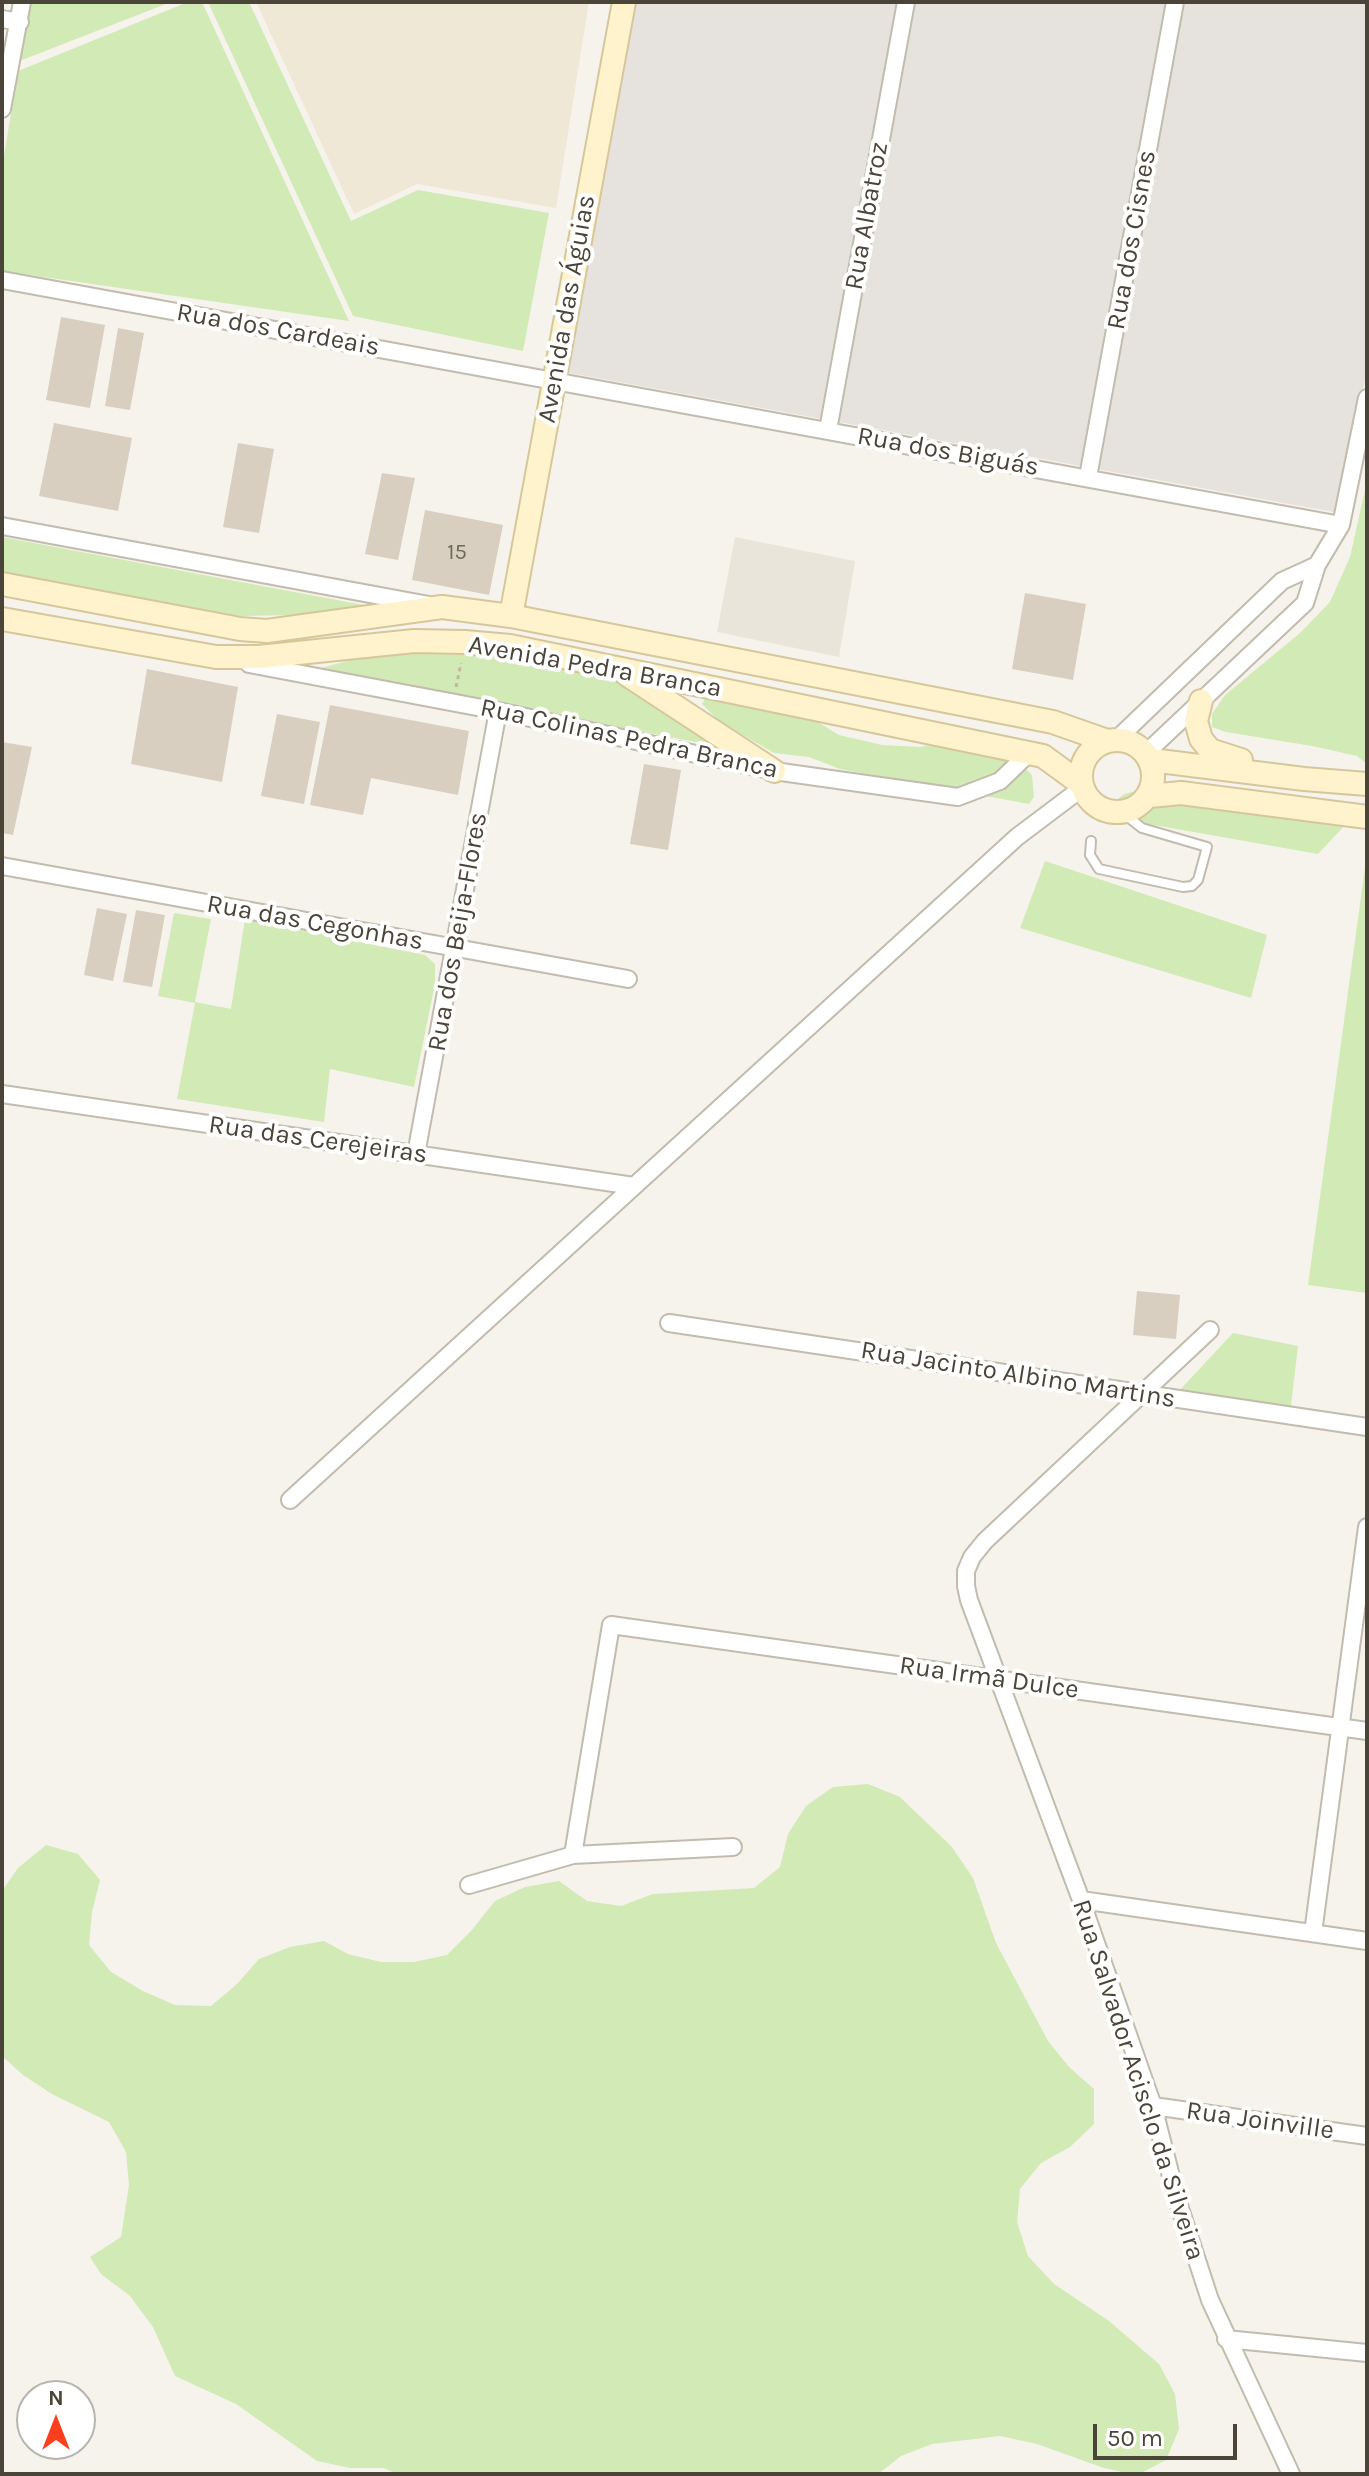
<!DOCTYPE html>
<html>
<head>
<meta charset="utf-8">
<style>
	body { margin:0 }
	#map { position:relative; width:1369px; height:2476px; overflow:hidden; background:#f6f3ec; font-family:Karla,sans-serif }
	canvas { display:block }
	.frame { position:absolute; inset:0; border:4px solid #4b4439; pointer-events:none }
	.north { position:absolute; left:16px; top:2380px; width:80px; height:80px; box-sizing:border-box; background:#fff; border:2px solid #b7b4b0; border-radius:50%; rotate:0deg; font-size:22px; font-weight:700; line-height:32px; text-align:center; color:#4b4439 }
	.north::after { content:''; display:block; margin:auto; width:28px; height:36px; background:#fc3f1d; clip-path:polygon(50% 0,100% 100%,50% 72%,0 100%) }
	.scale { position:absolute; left:1093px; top:2424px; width:144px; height:36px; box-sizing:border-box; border:4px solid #4b4439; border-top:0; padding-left:10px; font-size:24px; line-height:28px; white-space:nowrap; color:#4b4439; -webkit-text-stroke:6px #fff; paint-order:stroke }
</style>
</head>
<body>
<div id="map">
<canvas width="1369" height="2476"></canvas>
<div class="frame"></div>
<div class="north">N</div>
<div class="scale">50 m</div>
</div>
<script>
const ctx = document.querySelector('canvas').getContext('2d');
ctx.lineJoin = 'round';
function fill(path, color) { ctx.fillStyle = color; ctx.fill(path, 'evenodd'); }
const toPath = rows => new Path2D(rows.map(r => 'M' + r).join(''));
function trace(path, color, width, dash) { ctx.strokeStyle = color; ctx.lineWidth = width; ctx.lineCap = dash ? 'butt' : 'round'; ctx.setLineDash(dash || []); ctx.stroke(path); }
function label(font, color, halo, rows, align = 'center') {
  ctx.font = font + ' Karla,sans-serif'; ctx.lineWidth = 8; ctx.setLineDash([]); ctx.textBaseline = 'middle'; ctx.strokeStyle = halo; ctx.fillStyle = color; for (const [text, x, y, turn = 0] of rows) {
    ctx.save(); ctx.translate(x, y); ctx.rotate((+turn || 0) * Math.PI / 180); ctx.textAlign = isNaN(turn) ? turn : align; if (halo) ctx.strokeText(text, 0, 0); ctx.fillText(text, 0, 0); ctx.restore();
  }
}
const residential = toPath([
	[735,537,855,561,839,657,717,632]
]);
const industrial = toPath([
	[633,2,1367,2,1367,369,1339,513,564,372]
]);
const education = toPath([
	[256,2,589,2,556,208,417,184,354,214]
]);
const green = toPath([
	[28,2,171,2,17,62],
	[188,2,202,2,349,321,2,271,2,168,18,71],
	[208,2,249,2,351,221,418,190,549,213,523,351,353,316],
	[1367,481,1367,764,1357,756,1312,746,1226,732,1212,727,1212,714,1225,695,1300,633,1330,602,1350,557],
	[2,537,342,601,369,606,295,615,240,616,2,572],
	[425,650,488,651,594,672,621,682,718,741,716,746,317,669,362,657],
	[705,698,718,698,811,718,839,735,882,745,921,747,938,743,1021,764,1032,775,1034,797,1029,804,840,769,809,757,774,753,720,722,702,704],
	[1140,790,1346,824,1318,854,1109,817,1106,813,1106,809,1124,794],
	[1366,860,1367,860,1367,1293,1308,1285],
	[1045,861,1267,935,1251,998,1020,928],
	[174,913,211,919,195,1002,231,1009,245,919,425,955,435,964,435,984,414,1087,330,1069,324,1122,177,1099,195,1003,158,996],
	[1233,1333,1298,1346,1290,1414,1176,1394],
	[868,1784,900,1797,952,1847,973,1878,996,1943,1048,2041,1069,2067,1094,2089,1094,2124,1070,2147,1041,2163,1020,2189,1017,2222,1028,2256,1054,2284,1109,2321,1159,2364,1175,2394,1179,2429,1166,2460,1139,2474,1131,2474,1104,2468,1037,2444,1000,2436,932,2444,901,2456,878,2474,397,2474,384,2468,350,2468,317,2461,236,2404,175,2376,153,2327,130,2296,101,2274,90,2257,121,2237,129,2185,126,2152,109,2122,52,2094,23,2075,2,2056,2,1891,18,1868,46,1845,78,1854,100,1880,92,1912,89,1945,111,1972,143,1991,175,2005,211,2006,237,1984,259,1959,290,1947,324,1941,348,1954,381,1962,414,1962,447,1955,471,1931,495,1901,525,1887,559,1881,587,1901,621,1906,653,1894,754,1888,780,1867,788,1834,806,1806,833,1787]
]);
const building = toPath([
	[61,317,105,325,90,408,46,400],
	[118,328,144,333,130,410,105,406],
	[54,423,132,438,118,511,39,496],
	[238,443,274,449,259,533,223,527],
	[382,473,415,478,398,560,365,554],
	[425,510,503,525,489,595,412,580],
	[1025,593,1086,604,1073,680,1012,669],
	[147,669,238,687,222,782,131,764],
	[330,705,469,731,458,795,371,778,363,815,310,805],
	[277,714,320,722,304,804,261,796],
	[2,742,32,747,13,835,2,833],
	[644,764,681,770,668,850,630,844],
	[97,908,127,914,113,981,84,975],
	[136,910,165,915,152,987,123,982],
	[1137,1291,1180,1295,1176,1339,1133,1335]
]);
const path = toPath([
	[456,687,461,663]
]);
const lane = toPath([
	[1091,841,1090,855,1099,869,1183,887,1192,886,1198,880,1207,847,1142,828,1123,813]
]);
const street = toPath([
	[2,19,20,22],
	[2,109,22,2],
	[2,280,1341,525],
	[828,430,906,2],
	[1088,477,1175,2],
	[2,526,429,605],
	[249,664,498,711,774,771,958,797,1000,781,1029,753],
	[1116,740,1282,581,1317,565],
	[1145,754,1305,603,1317,565,1341,525,1367,398],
	[2,866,628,979],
	[2,1094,634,1186],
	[416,1154,498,711],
	[669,1323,1367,1427],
	[1210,1330,985,1541,972,1557,966,1571,966,1586,969,1600,1081,1900,1153,2106,1176,2196,1210,2300,1291,2474],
	[290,1500,1017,837,1082,788],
	[573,1855,733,1847],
	[469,1885,573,1855,611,1625,1367,1731],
	[1081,1900,1367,1941],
	[1313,1933,1367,1527],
	[1153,2106,1367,2136],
	[1226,2339,1367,2353]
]);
const secondary = toPath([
	[2,584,240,629,267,631,442,607,511,616,1053,722,1107,741],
	[511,616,624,2],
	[2,619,216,657,259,657,414,641,465,642,510,646,1043,756,1080,783],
	[626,674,774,771],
	[1201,701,1196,721,1201,739,1210,750,1241,760],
	'1081 776a36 36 0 1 1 72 0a36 36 0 1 1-72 0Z',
	[1151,760,1304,779,1367,784],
	[1150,796,1181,793,1367,817]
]);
const numberNames = [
	["15",457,553]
];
const streetNames = [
	["Rua Albatroz",867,216,-80],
	["Rua dos Cisnes",1132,240,-80],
	["Avenida das Águias",567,309,-80],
	["Rua dos Cardeais",278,330,10],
	["Rua dos Biguás",948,452,10],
	["Avenida Pedra Branca",595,667,10],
	["Rua Colinas Pedra Branca",629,739,12],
	["Rua das Cegonhas",315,923,10],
	["Rua dos Beija-Flores",458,932,-80],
	["Rua das Cerejeiras",318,1140,8],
	["Rua Jacinto Albino Martins",1018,1375,9],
	["Rua Irmã Dulce",989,1678,8],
	["Rua Salvador Acisclo da Silveira",1138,2080,72],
	["Rua Joinville",1260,2121,8]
];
fill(residential, '#eae5da');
fill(industrial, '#e6e2dd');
fill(education, '#efe8d6');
fill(green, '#d2eab5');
fill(building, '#d8cfc1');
trace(lane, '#c2bbae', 12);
trace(street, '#c2bbae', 20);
trace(secondary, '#d6c79b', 26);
trace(path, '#c4b79f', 3, [4, 4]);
trace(lane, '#fff', 8);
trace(street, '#fff', 16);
trace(secondary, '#fff3cd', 22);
label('22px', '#6e675b', null, numberNames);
label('26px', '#4b4439', '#fff', streetNames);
</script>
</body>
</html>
